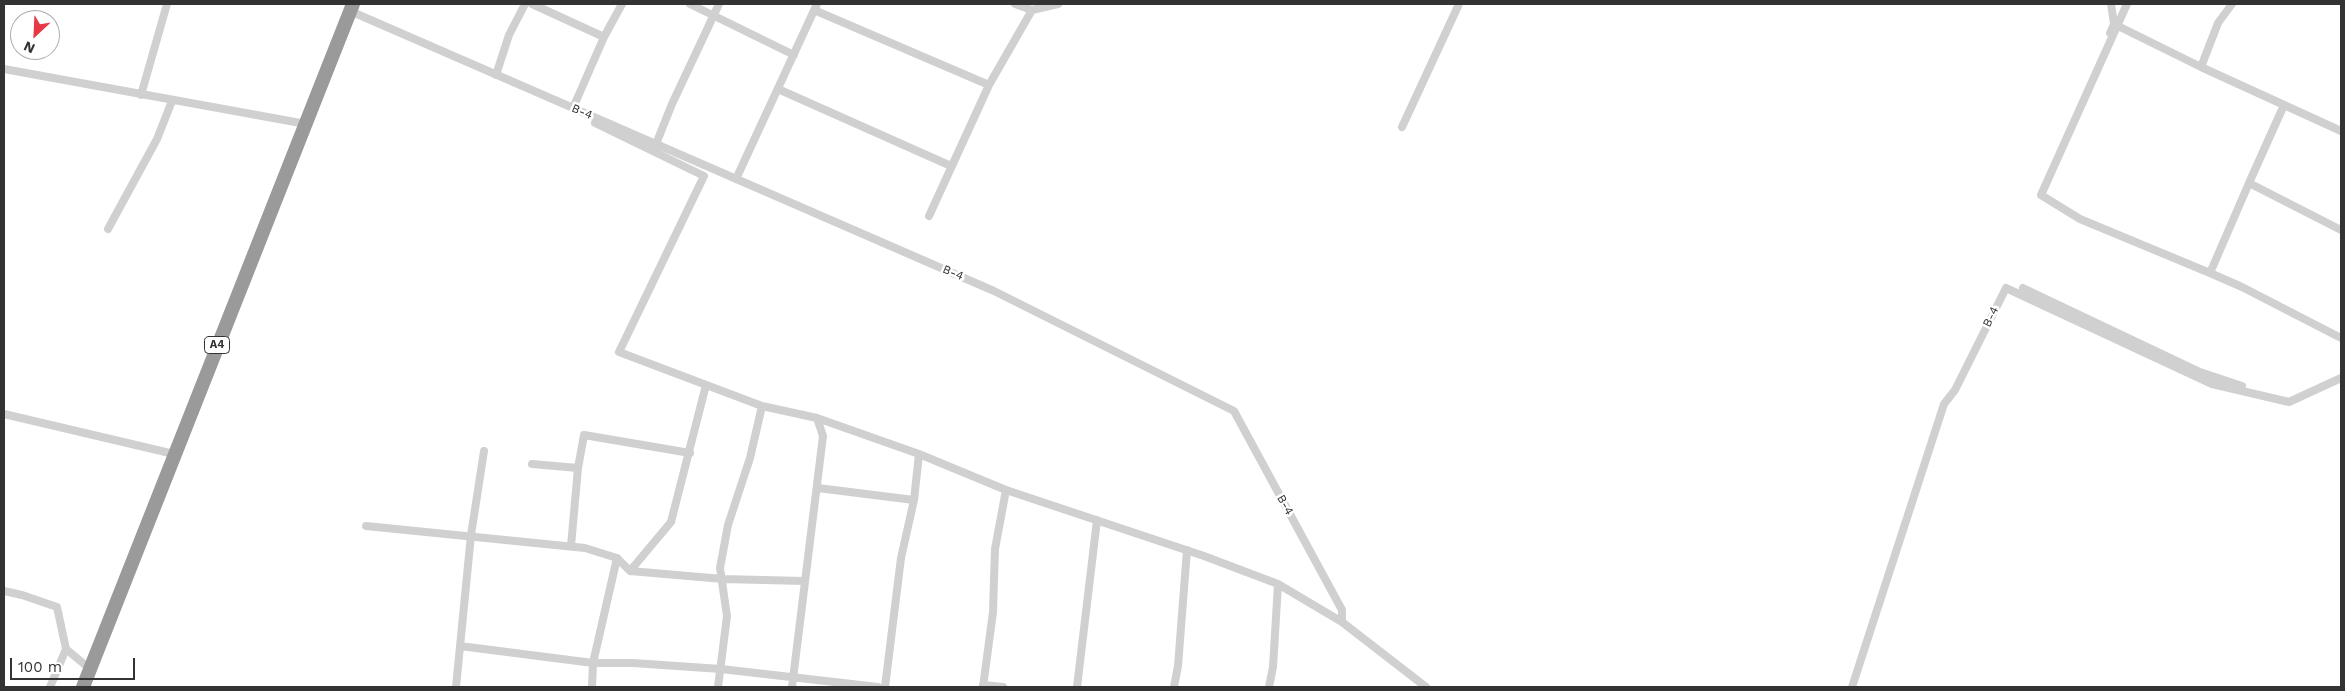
<!DOCTYPE html>
<html>
<head>
<meta charset="utf-8">
<style>
	body { margin:0 }
	#map { position:relative; width:2345px; height:691px; overflow:hidden; background:#fff; font-family:"Work Sans",sans-serif }
	canvas { display:block }
	.frame { position:absolute; inset:0; border:5px solid #333; pointer-events:none }
	.north { position:absolute; left:10px; top:10px; width:50px; height:50px; box-sizing:border-box; background:#fff; border:1px solid #adadad; border-radius:50%; rotate:205deg; font-size:14px; font-weight:700; line-height:20px; text-align:center; color:#333 }
	.north::after { content:''; display:block; margin:auto; width:18px; height:22px; background:#e63946; clip-path:polygon(50% 0,100% 100%,50% 72%,0 100%) }
	.scale { position:absolute; left:10px; top:658px; width:125px; height:22px; box-sizing:border-box; border:2px solid #333; border-top:0; padding-left:6px; font-size:15px; line-height:18px; white-space:nowrap; color:#333; -webkit-text-stroke:4px #fff; paint-order:stroke }
</style>
</head>
<body>
<div id="map">
<canvas width="2345" height="691"></canvas>
<div class="frame"></div>
<div class="north">N</div>
<div class="scale">100 m</div>
</div>
<script>
const ctx = document.querySelector('canvas').getContext('2d');
ctx.lineJoin = 'round';
const toPath = rows => new Path2D(rows.map(r => 'M' + r).join(''));
function trace(path, color, width, dash) { ctx.strokeStyle = color; ctx.lineWidth = width; ctx.lineCap = dash ? 'butt' : 'round'; ctx.setLineDash(dash || []); ctx.stroke(path); }
function label(font, color, halo, rows, align = 'center') {
  ctx.font = font + ' "Work Sans",sans-serif'; ctx.lineWidth = 5; ctx.setLineDash([]); ctx.textBaseline = 'middle'; ctx.strokeStyle = halo; ctx.fillStyle = color; for (const [text, x, y, turn = 0] of rows) {
    ctx.save(); ctx.translate(x, y); ctx.rotate((+turn || 0) * Math.PI / 180); ctx.textAlign = isNaN(turn) ? turn : align; if (halo) ctx.strokeText(text, 0, 0); ctx.fillText(text, 0, 0); ctx.restore();
  }
}
const street = toPath([
	[532,4,604,37],
	[690,4,794,55],
	[1015,4,1032,10,1058,4],
	[2127,4,2041,195,2080,219,2210,273],
	[814,10,989,85],
	[350,11,994,291,1234,411,1342,610,1342,622,1426,687],
	[2118,26,2201,67,2341,131],
	[2110,33,2114,24,2111,4],
	[2201,67,2218,23,2232,4],
	[4,69,306,124],
	[496,75,509,35,525,4],
	[778,89,951,166],
	[141,95,167,4],
	[573,108,604,37,622,4],
	[595,123,704,176,619,352,762,406,817,418,919,454,1006,490,1204,556,1278,584,1342,622],
	[1402,127,1459,4],
	[656,144,672,104,719,4],
	[736,179,817,4],
	[2249,183,2284,105],
	[929,216,989,85,1032,10],
	[108,229,157,139,172,101],
	[2341,230,2249,183,2210,273,2242,287,2341,338],
	[2023,288,2200,372,2242,386],
	[4,414,174,454],
	[532,464,578,468],
	[818,488,914,500],
	[366,526,585,548,617,558,630,571,723,579,804,581],
	[571,546,578,468,584,435,690,453],
	[630,571,671,522,706,385],
	[4,591,22,595,57,607,66,649,90,669],
	[460,646,593,663,633,663,721,669,878,687],
	[983,685,1003,687],
	[50,687,66,649],
	[456,687,471,535,484,451],
	[592,687,593,663,617,558],
	[718,687,727,616,720,568,728,525,750,458,762,406],
	[792,687,823,436,817,418],
	[885,687,901,558,914,500,919,454],
	[983,687,993,612,995,549,1006,490],
	[1077,687,1097,520],
	[1174,687,1178,666,1187,550],
	[1269,687,1273,667,1278,584],
	[1852,687,1944,404,1955,390,2006,288,2212,384,2289,402,2341,378]
]);
const highway = toPath([
	[83,687,353,4]
]);
const shields = [
	[217,345,25]
];
const shieldNames = [
	["A4",217,345]
];
const streetNames = [
	["B-4",582,112,23],
	["B-4",953,273,23],
	["B-4",1991,317,-64],
	["B-4",1285,505,61]
];
trace(street, '#d0d0d0', 8);
trace(highway, '#9a9a9a', 14);
for (const [x, y, w] of shields) { const box = new Path2D(); box.roundRect(x - w / 2, y - 8.5, w, 17, 4); ctx.fillStyle = '#fff'; ctx.fill(box); trace(box, '#333', 1); }
label('bold 11px', '#333', null, shieldNames);
label('12px', '#333', '#fff', streetNames);
</script>
</body>
</html>
